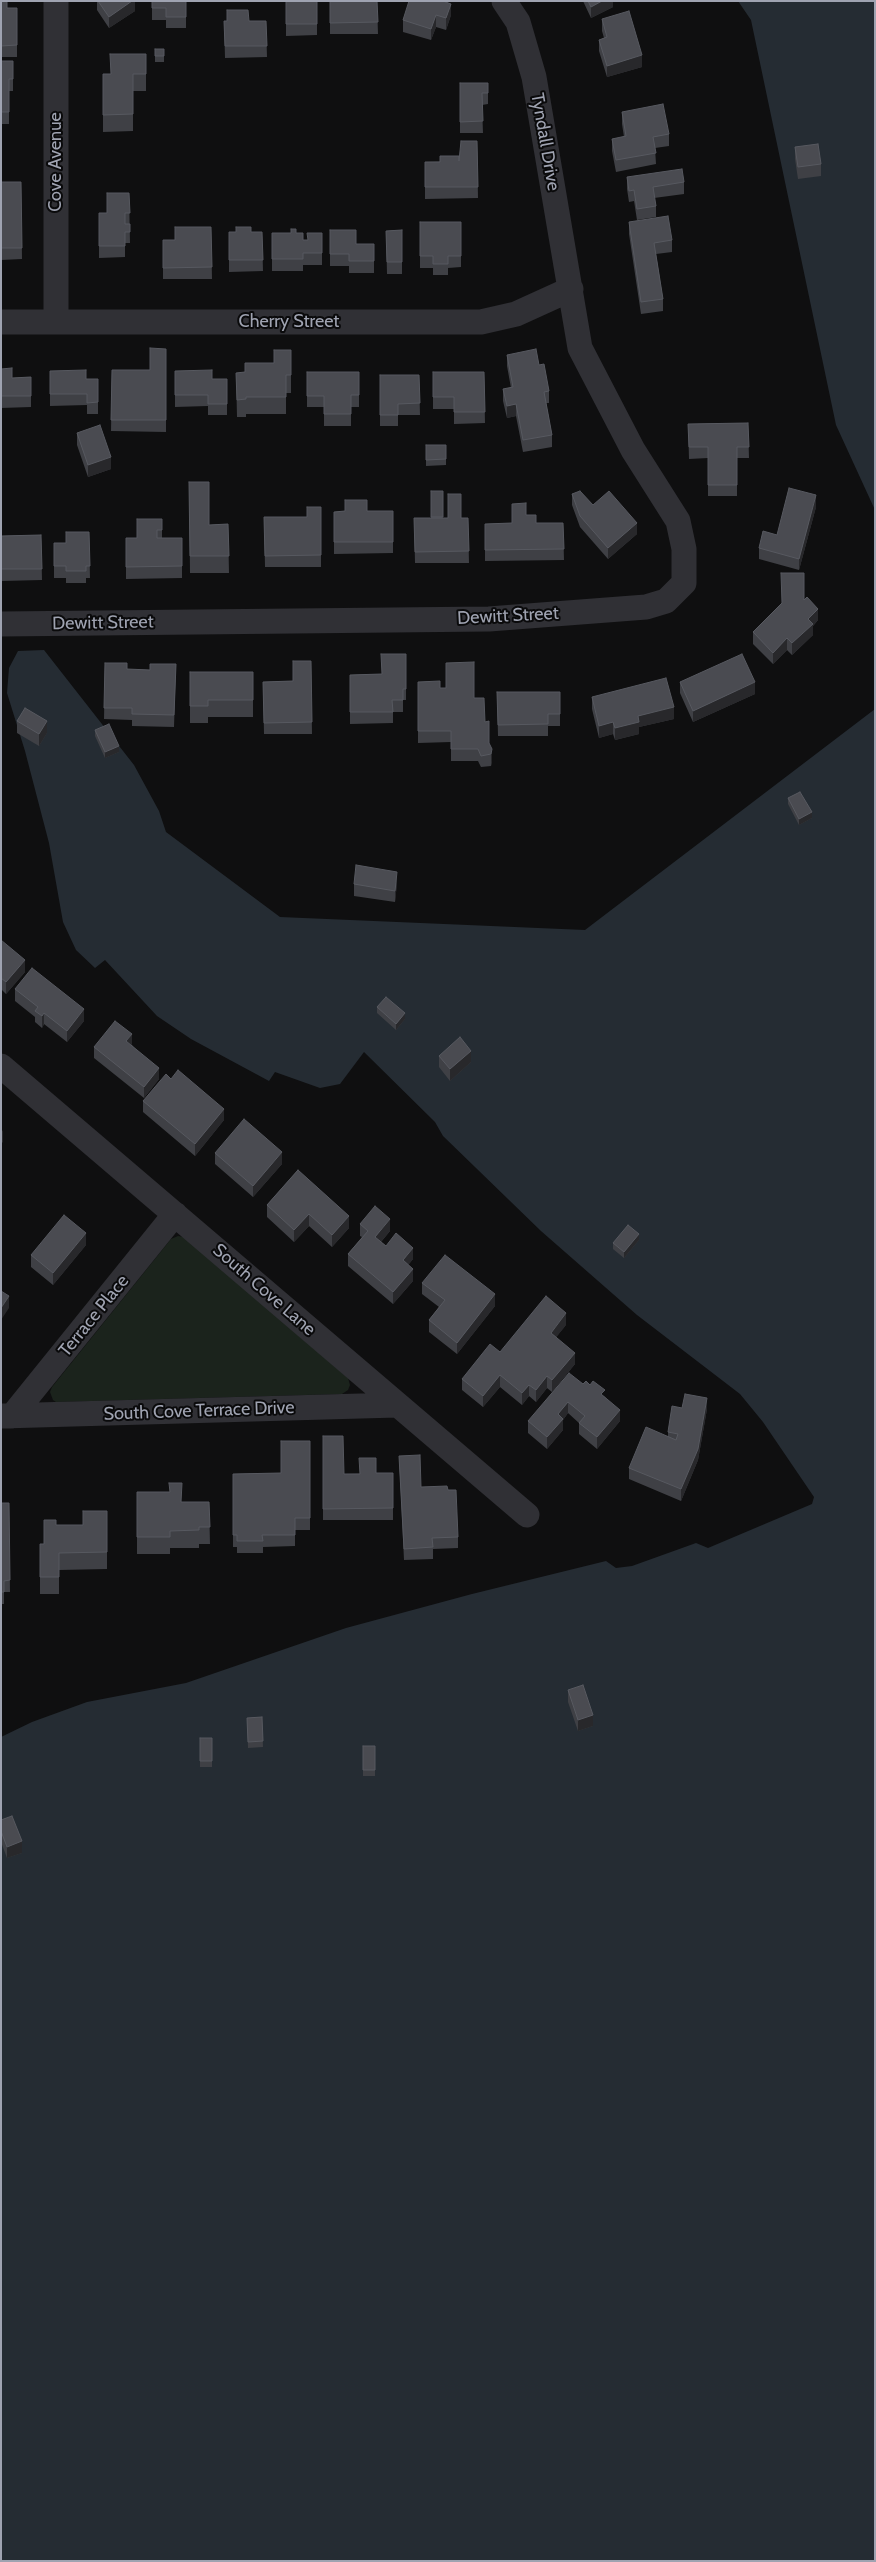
<!DOCTYPE html>
<html>
<head>
<meta charset="utf-8">
<style>
	body { margin:0 }
	#map { position:relative; width:876px; height:2562px; overflow:hidden; background:#0f0f10; font-family:Cabin,sans-serif }
	canvas { display:block }
	.frame { position:absolute; inset:0; border:2px solid #9fa3b1; pointer-events:none }
</style>
</head>
<body>
<div id="map">
<canvas width="876" height="2562"></canvas>
<div class="frame"></div>
</div>
<script>
const ctx = document.querySelector('canvas').getContext('2d');
ctx.lineJoin = 'round';
function fill(path, color) { ctx.fillStyle = color; ctx.fill(path, 'evenodd'); }
const toPath = rows => new Path2D(rows.map(r => 'M' + r).join(''));
function trace(path, color, width, dash) { ctx.strokeStyle = color; ctx.lineWidth = width; ctx.lineCap = dash ? 'butt' : 'round'; ctx.setLineDash(dash || []); ctx.stroke(path); }
function label(font, color, halo, rows, align = 'center') {
  ctx.font = font + ' Cabin,sans-serif'; ctx.lineWidth = 4; ctx.setLineDash([]); ctx.textBaseline = 'middle'; ctx.strokeStyle = halo; ctx.fillStyle = color; for (const [text, x, y, turn = 0] of rows) {
    ctx.save(); ctx.translate(x, y); ctx.rotate((+turn || 0) * Math.PI / 180); ctx.textAlign = isNaN(turn) ? turn : align; if (halo) ctx.strokeText(text, 0, 0); ctx.fillText(text, 0, 0); ctx.restore();
  }
}
const green = toPath([
	[178,1236,184,1237,348,1378,350,1385,348,1390,342,1394,56,1402,53,1400,50,1392,52,1387,171,1239]
]);
const water = toPath([
	[738,1,875,1,875,510,836,425,751,20],
	[44,650,134,765,159,811,166,832,280,917,585,930,875,709,875,2561,1,2561,1,1737,32,1722,87,1702,186,1683,346,1628,472,1594,606,1561,616,1568,632,1566,696,1543,708,1548,812,1504,814,1497,763,1422,740,1394,637,1315,541,1231,443,1136,435,1122,364,1052,340,1084,320,1088,275,1072,269,1081,191,1039,157,1016,105,960,95,968,76,950,63,922,49,843,25,751,7,693,9,668,18,651]
]);
const minor = toPath([
	[1,322,481,322,516,314,571,289],
	[56,322,56,1],
	[1,624,489,619,646,607,666,601,684,583,684,549,678,521,633,450,580,348,534,77,518,22,504,1],
	[1,1066,527,1515],
	[1,1416,397,1405],
	[12,1416,175,1214]
]);
const wall = toPath([
	[1,1,7,8,17,8,17,57,1,57],
	[97,1,135,1,135,11,109,28,97,10],
	[152,1,186,1,186,28,166,28,166,20,152,20],
	[286,1,317,1,317,35,286,36],
	[330,1,377,1,378,34,330,34],
	[583,1,613,1,613,7,591,18],
	[451,4,451,15,446,30,436,27,431,40,403,32,403,20],
	[602,19,642,67,607,77,599,51,599,40,604,38,602,31],
	[224,21,266,21,267,57,225,58],
	[155,49,164,49,164,62,155,62],
	[146,54,146,91,133,91,133,131,103,132,103,74,111,74],
	[1,61,13,61,13,91,9,91,9,124,1,124],
	[460,83,488,83,488,104,482,105,483,133,460,133],
	[622,112,669,134,669,146,655,148,656,164,616,172,612,151,612,139,624,137,622,124],
	[477,141,478,198,425,199,425,162,459,161],
	[795,147,821,164,821,176,798,179,795,159],
	[627,177,684,182,684,194,654,198,656,206,656,217,637,220,634,201,629,202,627,189],
	[1,182,21,182,22,259,1,260],
	[129,193,130,243,125,243,125,257,99,258,99,213,107,213],
	[420,222,461,222,461,267,448,268,448,275,433,275,433,268,420,268],
	[629,222,672,240,672,252,656,254,663,299,663,311,641,314,629,234],
	[211,227,212,279,163,279,163,240,175,240],
	[330,230,356,244,374,244,374,273,349,273,349,266,330,266],
	[402,230,402,274,387,274,386,231],
	[229,232,262,232,263,271,229,272],
	[272,233,303,240,307,240,322,233,322,265,303,265,303,271,272,271],
	[166,349,166,432,111,431,112,370,150,370],
	[291,350,291,393,286,393,286,414,246,414,246,417,237,417,236,373,245,372,274,363],
	[507,355,539,365,549,391,549,403,546,403,552,435,552,447,523,452,516,416,507,418,503,401,503,389,511,388,507,366],
	[1,369,12,378,31,377,31,407,1,408],
	[50,371,86,379,98,379,98,414,87,414,87,405,50,406],
	[175,371,212,379,227,379,227,415,208,415,208,406,175,407],
	[307,372,359,372,359,407,351,407,351,426,324,426,324,407,307,407],
	[433,372,484,372,485,423,454,424,454,409,433,409],
	[380,375,419,375,420,415,398,415,398,426,380,426],
	[748,423,749,458,737,458,737,496,708,496,708,458,689,459,688,424],
	[77,433,111,469,88,477,77,445],
	[426,445,446,445,446,465,426,466],
	[189,482,209,525,228,524,229,573,190,573],
	[431,491,443,518,468,518,469,563,415,563,414,518,431,518],
	[572,494,593,505,637,534,608,559,580,527,572,505],
	[321,507,321,567,265,567,264,517,307,517],
	[816,507,799,570,759,559,759,548],
	[345,511,393,511,393,553,334,554,334,512],
	[526,515,536,523,563,523,564,560,485,561,485,524,512,523],
	[162,519,162,538,182,538,182,578,126,579,126,538,137,538],
	[89,532,90,578,86,578,86,583,66,583,66,578,54,578,54,543,66,543],
	[41,535,42,580,1,581,1,536],
	[804,600,818,620,813,626,813,635,792,655,787,650,773,664,753,644,753,632],
	[406,654,406,700,403,700,403,712,393,712,393,723,350,724,350,675,382,674],
	[311,661,312,734,264,734,263,682,293,681],
	[105,663,127,669,150,670,176,664,174,727,132,726,132,720,104,719],
	[190,672,253,672,253,717,208,717,208,723,190,723],
	[418,682,474,698,485,722,492,761,491,766,481,767,478,761,451,761,451,742,418,743],
	[680,682,755,694,693,722,680,693],
	[497,692,560,692,560,726,548,726,548,736,498,736],
	[592,697,674,719,639,727,639,734,615,740,613,734,599,738,592,709],
	[17,721,47,733,39,746,17,733],
	[95,730,119,752,105,758,95,736],
	[788,798,812,818,799,825,788,804],
	[397,883,395,902,354,896,354,884],
	[1,940,25,972,6,994,1,989],
	[15,989,84,1021,67,1042,44,1024,42,1028,35,1022,35,1017,15,1001],
	[377,1007,405,1019,396,1030,377,1013],
	[132,1045,159,1079,144,1098,94,1058,94,1047],
	[439,1056,471,1062,450,1081,439,1067],
	[171,1079,224,1120,195,1156,143,1112,143,1101],
	[215,1153,282,1164,253,1197,215,1164],
	[298,1170,349,1228,332,1247,309,1226,294,1242,267,1217,267,1205],
	[360,1224,390,1231,381,1242,386,1246,413,1259,408,1265,413,1281,393,1304,348,1266,348,1254,362,1237,360,1236],
	[639,1240,624,1258,613,1249,613,1243],
	[86,1245,53,1285,31,1267,31,1255],
	[422,1283,495,1306,457,1354,429,1332,429,1320,439,1307,422,1294],
	[566,1325,556,1337,575,1364,552,1392,547,1388,536,1402,529,1396,522,1405,500,1387,483,1407,462,1390,462,1379,500,1352],
	[583,1384,605,1397,620,1421,597,1449,579,1434,579,1423,568,1413,563,1420,563,1430,547,1449,528,1433,528,1421],
	[682,1408,707,1409,698,1460,681,1501,629,1479,629,1468,668,1436,668,1432],
	[323,1436,344,1474,393,1473,393,1520,323,1520],
	[310,1441,310,1530,295,1530,295,1546,263,1547,263,1553,237,1553,237,1547,233,1547,233,1474,281,1473],
	[399,1456,421,1487,448,1490,458,1537,458,1548,433,1549,433,1559,404,1560],
	[137,1492,182,1502,209,1502,210,1544,199,1544,199,1548,170,1548,170,1554,137,1554],
	[1,1503,9,1503,10,1592,4,1592,4,1604,1,1604],
	[107,1511,107,1569,59,1570,59,1594,40,1594,40,1544,44,1544,56,1525,83,1525],
	[568,1690,593,1726,578,1731,568,1702],
	[262,1717,263,1747,248,1748,247,1718],
	[200,1738,212,1738,212,1767,200,1767],
	[363,1746,375,1746,375,1776,363,1776],
	[1,1820,22,1853,7,1858,1,1842]
]);
const shadedWall = toPath([
	[132,1,135,1,135,11,109,28,109,17],
	[602,1,613,1,613,7,591,18,591,7],
	[451,4,451,15,446,30,446,18],
	[436,15,436,27,431,40,431,29],
	[642,55,642,67,607,77,607,66],
	[516,404,516,416,507,418,507,406],
	[111,457,111,469,88,477,88,465],
	[816,495,816,507,799,570,799,559],
	[637,523,637,534,608,559,608,548],
	[818,609,818,620,813,626,813,635,792,655,792,643,808,619],
	[787,638,787,650,773,664,773,653],
	[755,682,755,694,693,722,693,711],
	[674,707,674,719,639,727,639,734,615,740,615,728,638,716],
	[47,721,47,733,39,746,39,734],
	[613,722,613,734,599,738,599,726],
	[119,746,119,752,105,758,105,752],
	[492,749,492,761,491,766,491,754],
	[812,812,812,818,799,825,799,819],
	[397,872,397,883,395,902,395,891],
	[25,960,25,972,6,994,6,982],
	[84,1009,84,1021,67,1042,67,1031],
	[44,1013,44,1024,42,1028,42,1016],
	[405,1013,405,1019,396,1030,396,1024],
	[132,1034,132,1046,126,1041],
	[471,1051,471,1062,450,1081,450,1069],
	[159,1068,159,1079,144,1098,144,1087],
	[224,1109,224,1120,195,1156,195,1144],
	[3,1130,3,1142,1,1144,1,1133],
	[282,1152,282,1164,253,1197,253,1186],
	[309,1214,309,1226,294,1242,294,1230],
	[349,1216,349,1228,332,1247,332,1235],
	[390,1219,390,1231,375,1249,375,1237],
	[86,1233,86,1245,53,1285,53,1273],
	[639,1234,639,1240,624,1258,624,1252],
	[413,1248,413,1259,403,1272,403,1260],
	[413,1269,413,1281,393,1304,393,1292],
	[495,1294,495,1306,457,1354,457,1343],
	[9,1296,9,1308,1,1320,1,1308],
	[566,1313,566,1325,551,1344,551,1333],
	[575,1353,575,1364,552,1392,552,1380],
	[500,1375,500,1387,483,1407,483,1396],
	[547,1376,547,1388,536,1402,536,1390],
	[529,1385,529,1396,522,1405,522,1393],
	[707,1398,707,1409,698,1460,681,1501,681,1489],
	[568,1402,568,1413,563,1420,563,1430,547,1449,547,1437,558,1414],
	[620,1410,620,1421,597,1449,597,1437],
	[593,1715,593,1726,578,1731,578,1720],
	[22,1841,22,1853,7,1858,7,1847]
]);
const building = toPath([
	[1,1,7,1,7,8,17,8,17,45,1,46,1,1],
	[98,1,132,1,109,17,98,1],
	[152,1,186,1,186,17,166,17,166,8,152,8,152,1],
	[286,1,317,1,317,24,286,24,286,1],
	[330,1,377,1,378,22,330,23,330,1],
	[409,1,443,1,451,4,446,18,436,15,431,29,403,20,409,1],
	[588,1,602,1,591,7,588,1],
	[227,10,248,10,249,21,266,21,267,46,225,46,224,21,227,21,227,10],
	[629,11,642,55,607,66,599,40,607,37,602,19,629,11],
	[155,49,164,49,164,56,155,56,155,49],
	[110,54,146,54,146,74,133,74,133,114,103,115,103,74,111,74,110,54],
	[1,61,13,61,13,79,9,79,9,112,1,112,1,61],
	[460,83,488,83,488,93,482,93,483,121,460,122,460,83],
	[663,104,669,134,653,137,656,153,616,160,612,139,626,136,622,112,663,104],
	[461,141,477,141,478,187,425,187,425,162,440,162,440,156,459,156,459,161,461,141],
	[818,144,821,164,798,167,795,147,818,144],
	[682,169,684,182,653,187,656,206,637,209,634,190,629,191,627,177,682,169],
	[1,182,21,182,22,248,1,248,1,182],
	[107,193,129,193,130,213,125,213,125,224,130,224,130,232,125,232,125,246,99,246,99,213,107,213,107,193],
	[668,216,672,240,654,243,663,299,641,302,629,222,668,216],
	[420,222,461,222,461,256,448,256,448,264,433,264,433,256,420,256,420,222],
	[175,227,211,227,212,267,163,268,163,240,175,240,175,227],
	[236,227,251,227,251,232,262,232,263,260,229,260,229,232,236,232,236,227],
	[291,229,296,229,296,233,303,233,303,240,308,240,307,233,322,233,322,253,303,253,303,259,272,259,272,233,291,233,291,229],
	[330,230,356,230,356,244,374,244,374,261,349,261,349,254,330,254,330,230],
	[402,230,402,262,387,262,386,231,402,230],
	[150,348,166,349,166,420,111,420,112,370,150,370,150,348],
	[536,349,539,365,544,364,549,391,544,392,552,435,523,440,516,404,507,406,503,389,513,387,507,355,536,349],
	[274,350,291,350,291,375,286,375,286,397,246,397,246,399,237,400,236,373,245,372,245,363,274,363,274,350],
	[12,368,12,378,31,377,31,396,1,396,1,369,12,368],
	[86,370,86,379,98,379,98,402,87,403,87,394,50,394,50,371,86,370],
	[212,370,212,379,227,379,227,404,208,404,208,395,175,395,175,371,212,370],
	[307,372,359,372,359,395,351,395,351,414,324,414,324,396,307,396,307,372],
	[433,372,484,372,485,412,454,412,454,397,433,397,433,372],
	[380,375,419,375,420,403,398,404,398,415,380,415,380,375],
	[748,423,749,447,737,447,737,485,708,485,708,447,689,447,688,424,748,423],
	[100,425,111,457,88,465,77,433,100,425],
	[426,445,446,445,446,459,426,460,426,445],
	[189,482,209,482,209,525,228,524,229,556,190,556,189,482],
	[789,488,816,495,799,559,759,548,763,531,777,535,789,488],
	[431,491,443,491,443,517,431,517,431,491],
	[580,491,593,505,609,491,637,523,608,548,580,516,572,494,580,491],
	[448,494,461,494,461,518,468,518,469,551,415,552,414,518,448,518,448,494],
	[345,500,367,500,367,511,393,511,393,542,334,542,334,512,345,511,345,500],
	[526,503,526,515,536,515,536,523,563,523,564,549,485,550,485,524,512,523,512,504,526,503],
	[307,507,321,507,321,555,265,556,264,517,307,517,307,507],
	[137,519,162,519,162,530,157,530,157,538,182,538,182,566,126,567,126,538,137,538,137,519],
	[66,532,89,532,90,566,86,566,86,571,66,571,66,566,54,566,54,543,66,543,66,532],
	[41,535,42,569,1,569,1,536,41,535],
	[781,573,804,573,804,600,807,597,818,609,808,619,813,624,792,643,787,638,773,653,753,632,782,603,781,573],
	[381,654,406,654,406,689,403,689,403,700,392,700,393,712,350,712,350,675,382,674,381,654],
	[742,654,755,682,693,711,680,682,742,654],
	[293,661,311,661,312,722,264,723,263,682,293,681,293,661],
	[474,662,474,698,484,698,485,722,489,721,489,743,492,749,491,754,481,756,478,749,451,749,451,731,418,731,418,682,440,681,440,688,446,688,446,663,474,662],
	[105,663,127,663,127,669,150,670,150,664,176,664,174,715,132,714,132,708,104,708,105,663],
	[190,672,253,672,253,700,208,700,208,706,190,706,190,672],
	[666,678,674,707,638,716,639,722,615,728,613,722,599,726,592,697,666,678],
	[497,692,560,692,560,714,548,714,548,724,498,725,497,692],
	[25,708,47,721,39,734,17,721,25,708],
	[109,724,119,746,105,752,95,730,109,724],
	[800,792,812,812,799,819,788,798,800,792],
	[356,865,397,872,395,891,354,884,356,865],
	[1,940,25,960,6,982,1,978,1,940],
	[32,968,84,1009,67,1031,44,1013,42,1016,35,1011,38,1007,15,989,32,968],
	[386,997,405,1013,396,1024,377,1007,386,997],
	[115,1021,132,1034,126,1041,159,1068,144,1087,94,1047,115,1021],
	[460,1037,471,1051,450,1069,439,1056,460,1037],
	[178,1070,224,1109,195,1144,143,1101,166,1074,171,1079,178,1070],
	[244,1119,282,1152,253,1186,215,1153,244,1119],
	[298,1170,349,1216,332,1235,309,1214,294,1230,267,1205,298,1170],
	[375,1206,390,1219,375,1237,386,1246,396,1233,413,1248,403,1260,413,1269,393,1292,348,1254,368,1231,360,1224,375,1206],
	[64,1215,86,1233,53,1273,31,1255,64,1215],
	[628,1225,639,1234,624,1252,613,1243,628,1225],
	[445,1255,495,1294,457,1343,429,1320,445,1300,422,1283,445,1255],
	[1,1291,9,1296,1,1308,1,1291],
	[546,1296,566,1313,551,1333,575,1353,552,1380,547,1376,536,1390,529,1385,522,1393,500,1375,483,1396,462,1379,490,1344,500,1352,546,1296],
	[569,1373,583,1384,586,1381,590,1385,593,1381,605,1390,601,1394,620,1410,597,1437,579,1423,585,1416,568,1402,558,1414,563,1419,547,1437,528,1421,569,1373],
	[685,1394,707,1398,698,1449,681,1489,629,1468,646,1427,676,1440,678,1434,668,1432,672,1406,682,1408,685,1394],
	[323,1436,343,1436,344,1474,360,1474,359,1458,376,1458,376,1473,393,1473,393,1508,323,1509,323,1436],
	[281,1441,310,1441,310,1518,295,1518,295,1535,262,1535,263,1541,237,1541,237,1535,233,1535,233,1474,281,1473,281,1441],
	[420,1455,421,1487,447,1486,448,1490,456,1490,458,1537,432,1538,433,1547,404,1549,399,1456,420,1455],
	[169,1483,182,1483,181,1502,209,1502,210,1527,199,1527,199,1530,170,1531,170,1537,137,1537,137,1492,170,1492,169,1483],
	[1,1503,9,1503,10,1580,4,1581,4,1592,1,1592,1,1503],
	[83,1511,107,1511,107,1552,59,1553,59,1577,40,1577,40,1544,44,1544,44,1520,56,1520,56,1525,83,1525,83,1511],
	[583,1685,593,1715,578,1720,568,1690,583,1685],
	[262,1717,263,1741,248,1742,247,1718,262,1717],
	[200,1738,212,1738,212,1761,200,1761,200,1738],
	[363,1746,375,1746,375,1770,363,1770,363,1746],
	[12,1816,22,1841,7,1847,1,1831,1,1820,12,1816]
]);
const streetNames = [
	["Tyndall Drive",545,142,80],
	["Cove Avenue",56,162,-90],
	["Cherry Street",289,322],
	["Dewitt Street",508,616,-3],
	["Dewitt Street",103,623,-1],
	["South Cove Lane",264,1290,41],
	["Terrace Place",94,1316,-51],
	["South Cove Terrace Drive",199,1411,-2]
];
fill(green, '#1b231c');
fill(water, '#252c33');
trace(minor, '#303035', 25);
fill(wall, '#3f4045');
fill(shadedWall, '#28282b');
fill(building, '#4a4b51');
trace(building, '#575960', 1);
label('18px', '#9fa3b1', '#0a0a0b', streetNames);
</script>
</body>
</html>
